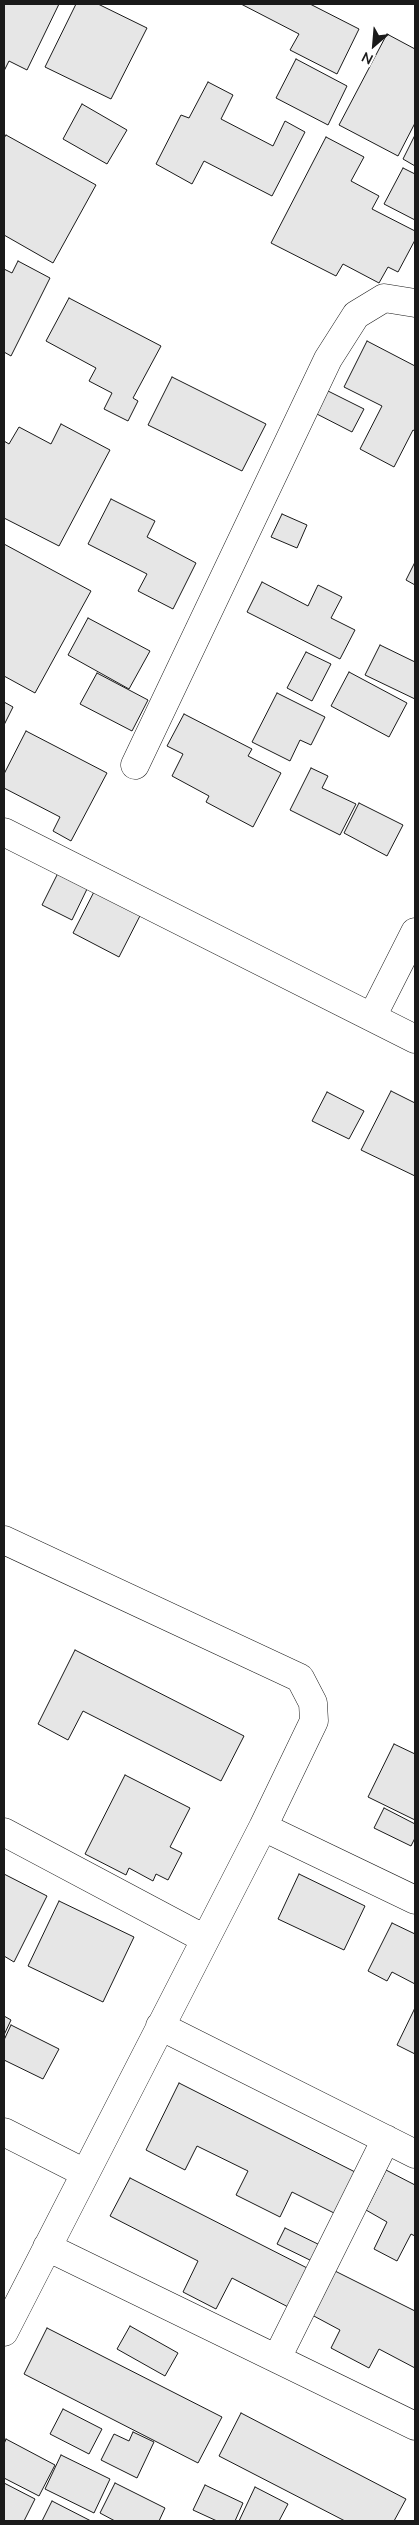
<!DOCTYPE html>
<html>
<head>
<meta charset="utf-8">
<style>
	body { margin:0 }
	#map { position:relative; width:419px; height:2525px; overflow:hidden; background:#fff; font-family:Mulish,sans-serif }
	canvas { display:block }
	.frame { position:absolute; inset:0; border:5px solid #1a1a1a; pointer-events:none }
	.north { position:absolute; left:349px; top:20px; width:50px; height:50px; -webkit-text-stroke:4px #fff; paint-order:stroke; rotate:207deg; font-size:14px; font-weight:700; line-height:20px; text-align:center; color:#1a1a1a }
	.north::after { content:''; display:block; margin:auto; width:18px; height:22px; background:#1a1a1a; clip-path:polygon(50% 0,100% 100%,50% 72%,0 100%) }
</style>
</head>
<body>
<div id="map">
<canvas width="419" height="2525"></canvas>
<div class="frame"></div>
<div class="north">N</div>
</div>
<script>
const ctx = document.querySelector('canvas').getContext('2d');
ctx.lineJoin = 'round';
function fill(path, color) { ctx.fillStyle = color; ctx.fill(path, 'evenodd'); }
const toPath = rows => new Path2D(rows.map(r => 'M' + r).join(''));
function trace(path, color, width, dash) { ctx.strokeStyle = color; ctx.lineWidth = width; ctx.lineCap = dash ? 'butt' : 'round'; ctx.setLineDash(dash || []); ctx.stroke(path); }
const building = toPath([
	[4,4,59,4,27,70,9,61,4,71,4,4],
	[76,4,98,4,147,28,111,99,45,67,76,4],
	[241,4,310,4,359,29,337,74,290,50,299,34,241,4],
	[387,34,415,49,415,123,398,156,339,125,387,34],
	[296,59,347,86,328,125,276,98,296,59],
	[208,82,233,95,221,119,273,146,285,121,305,132,272,196,204,161,192,184,156,164,181,115,189,118,208,82],
	[82,104,127,130,107,164,63,139,82,104],
	[6,135,96,185,53,263,4,235,4,138,6,135],
	[415,135,415,166,403,159,415,135],
	[326,137,364,157,351,181,379,196,372,209,415,231,415,240,398,272,388,267,379,283,343,264,336,276,271,243,326,137],
	[403,168,415,174,415,220,384,204,403,168],
	[18,261,50,278,11,356,4,352,4,269,12,273,18,261],
	[69,298,161,346,133,398,138,401,128,421,104,409,112,393,89,381,96,368,46,341,69,298],
	[367,341,415,366,415,431,413,430,394,467,360,449,382,406,344,387,367,341],
	[172,377,266,424,242,471,148,425,172,377],
	[322,388,364,409,352,432,311,411,322,388],
	[61,424,110,450,59,546,4,518,4,441,9,444,19,427,51,444,61,424],
	[111,499,155,521,147,537,196,563,173,609,138,591,147,574,88,544,111,499],
	[282,514,307,525,297,548,271,537,282,514],
	[4,544,91,591,35,693,4,676,4,544],
	[415,562,415,585,406,580,415,562],
	[262,582,308,606,318,585,342,597,331,618,355,630,340,659,247,612,262,582],
	[88,618,150,651,129,689,68,655,88,618],
	[380,645,415,662,415,699,365,675,380,645],
	[306,652,331,664,312,701,287,688,306,652],
	[349,672,407,703,389,737,331,706,349,672],
	[97,673,148,700,132,731,80,704,97,673],
	[277,693,325,717,311,745,300,740,290,761,252,742,277,693],
	[4,702,13,707,4,725,4,702],
	[184,714,252,749,248,756,281,773,253,827,206,802,209,796,172,776,183,754,167,746,184,714],
	[26,731,107,773,71,841,53,831,60,817,4,788,4,774,26,731],
	[311,768,328,776,322,788,356,804,340,835,290,810,311,768],
	[359,803,403,825,387,856,344,833,359,803],
	[58,873,88,887,72,920,42,905,58,873],
	[99,882,145,906,119,957,73,933,99,882],
	[391,1091,415,1103,415,1176,361,1150,391,1091],
	[327,1092,364,1111,349,1139,312,1121,327,1092],
	[75,1650,244,1736,221,1781,83,1711,68,1740,38,1724,75,1650],
	[394,1744,415,1754,415,1820,368,1797,394,1744],
	[125,1775,190,1808,170,1847,182,1853,168,1880,156,1874,153,1881,129,1868,126,1875,85,1854,125,1775],
	[384,1808,415,1824,415,1838,411,1846,374,1828,384,1808],
	[4,1874,47,1896,14,1962,4,1956,4,1874],
	[299,1874,365,1906,344,1950,278,1919,299,1874],
	[59,1901,134,1937,103,2002,28,1966,59,1901],
	[392,1923,415,1934,415,1984,392,1972,387,1981,368,1971,392,1923],
	[414,2010,415,2011,415,2054,397,2045,414,2010],
	[4,2016,11,2020,4,2035,4,2016],
	[11,2025,59,2049,43,2079,4,2060,4,2040,11,2025],
	[179,2083,361,2175,340,2216,292,2192,280,2217,236,2195,248,2171,197,2146,185,2170,146,2150,179,2083],
	[386,2170,415,2185,415,2236,411,2234,397,2261,374,2249,387,2222,366,2210,386,2170],
	[130,2178,313,2271,294,2310,232,2278,216,2309,183,2292,198,2261,110,2216,130,2178],
	[285,2228,326,2248,318,2264,277,2244,285,2228],
	[335,2271,415,2311,415,2368,379,2349,369,2368,331,2348,340,2330,312,2315,335,2271],
	[130,2326,178,2353,165,2376,117,2349,130,2326],
	[47,2328,222,2417,198,2463,24,2374,47,2328],
	[63,2409,102,2429,89,2454,50,2434,63,2409],
	[241,2413,406,2499,394,2521,345,2521,219,2456,241,2413],
	[133,2432,154,2442,137,2478,101,2460,114,2434,129,2441,133,2432],
	[6,2439,55,2465,39,2496,4,2478,4,2444,6,2439],
	[61,2455,110,2479,94,2513,45,2489,61,2455],
	[4,2483,35,2499,24,2521,4,2521,4,2483],
	[115,2483,165,2508,159,2521,115,2521,100,2513,115,2483],
	[205,2485,243,2503,235,2521,217,2521,193,2510,205,2485],
	[255,2487,288,2504,279,2521,239,2521,255,2487],
	[52,2501,91,2521,42,2521,52,2501]
]);
const street = toPath([
	[135,765,328,359,356,315,384,298,415,303],
	[4,832,415,1039],
	[372,1017,415,932],
	[4,1540,300,1678,313,1703,314,1721,263,1827,4,2332],
	[263,1827,415,1900],
	[4,1832,205,1939],
	[160,2026,415,2154],
	[4,2132,85,2173],
	[47,2247,415,2426],
	[277,2358,386,2139]
]);
fill(building, '#e6e6e6');
trace(building, '#1a1a1a', 1);
trace(street, '#1a1a1a', 29);
trace(street, '#fff', 28);
</script>
</body>
</html>
